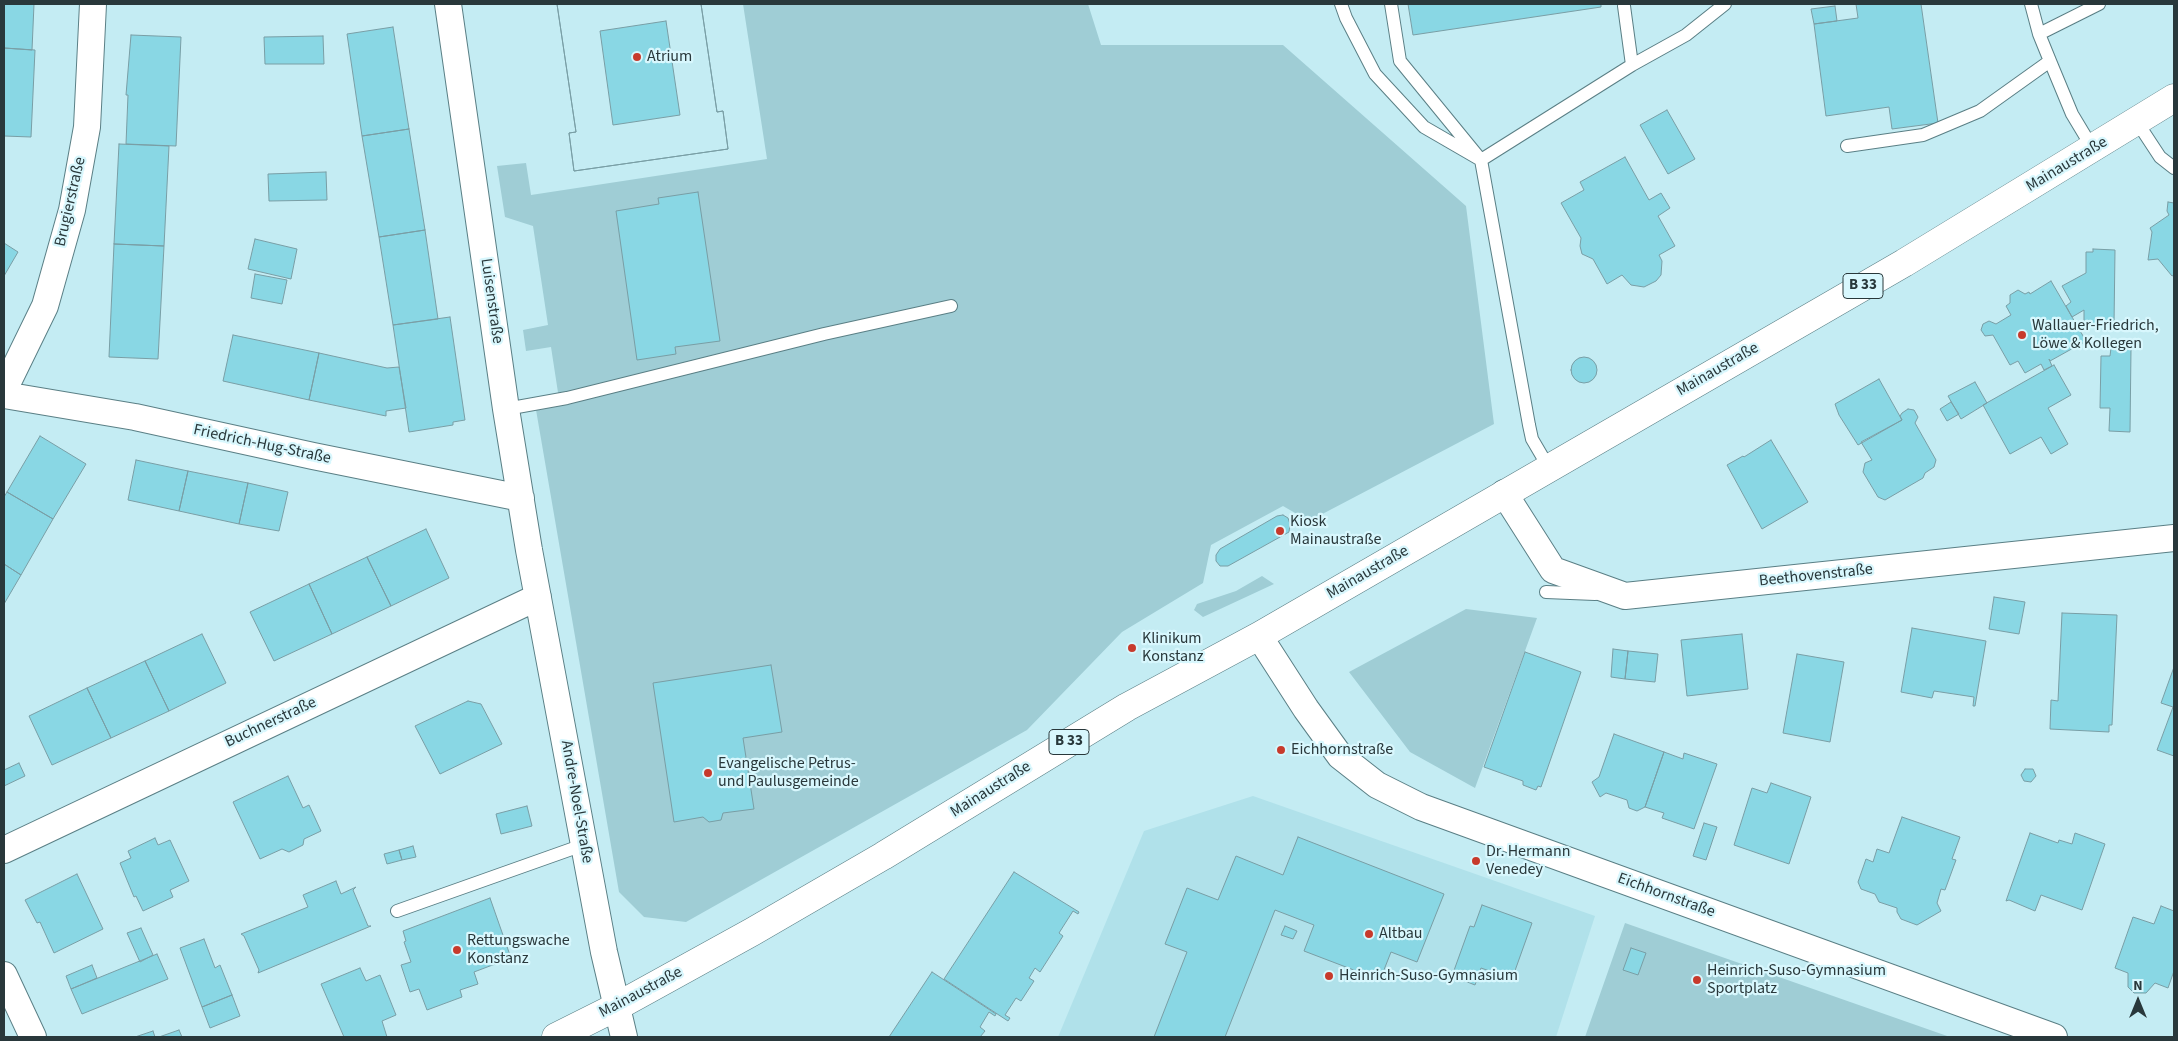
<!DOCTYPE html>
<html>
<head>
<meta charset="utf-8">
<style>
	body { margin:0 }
	#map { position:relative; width:2178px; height:1041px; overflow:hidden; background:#c4ecf3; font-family:"Source Sans 3",sans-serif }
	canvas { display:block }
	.frame { position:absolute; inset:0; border:5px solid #29383b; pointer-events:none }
	.north { position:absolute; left:2113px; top:976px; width:50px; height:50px; -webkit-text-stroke:4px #d8f7fd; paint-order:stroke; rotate:0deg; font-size:14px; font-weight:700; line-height:20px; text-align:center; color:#29383b }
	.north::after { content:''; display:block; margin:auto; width:18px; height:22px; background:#29383b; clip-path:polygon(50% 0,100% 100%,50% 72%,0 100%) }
</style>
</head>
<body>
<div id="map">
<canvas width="2178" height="1041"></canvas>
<div class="frame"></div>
<div class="north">N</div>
</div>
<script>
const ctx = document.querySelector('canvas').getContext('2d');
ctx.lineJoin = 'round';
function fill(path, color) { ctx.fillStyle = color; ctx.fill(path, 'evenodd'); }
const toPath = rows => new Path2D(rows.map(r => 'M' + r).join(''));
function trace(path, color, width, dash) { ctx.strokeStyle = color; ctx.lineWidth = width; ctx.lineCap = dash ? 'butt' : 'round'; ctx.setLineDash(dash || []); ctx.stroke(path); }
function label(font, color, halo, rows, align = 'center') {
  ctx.font = font + ' "Source Sans 3",sans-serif'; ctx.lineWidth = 4.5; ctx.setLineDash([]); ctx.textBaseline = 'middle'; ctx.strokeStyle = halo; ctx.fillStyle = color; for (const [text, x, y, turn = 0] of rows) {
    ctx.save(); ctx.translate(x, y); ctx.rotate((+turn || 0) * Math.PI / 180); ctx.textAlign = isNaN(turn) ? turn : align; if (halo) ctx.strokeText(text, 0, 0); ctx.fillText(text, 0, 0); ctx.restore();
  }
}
const built = toPath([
	[1253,796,1595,916,1556,1037,1058,1037,1144,831]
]);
const green = toPath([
	[743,4,1088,4,1101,45,1283,45,1466,206,1494,424,1309,521,1283,506,1211,545,1203,583,1122,632,1027,730,686,922,644,917,619,892,535,404,559,399,551,347,526,351,523,330,548,325,533,226,505,217,497,166,526,163,531,195,767,159],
	[1262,576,1274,584,1203,617,1194,610,1197,604,1236,591],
	[1466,609,1537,618,1475,788,1410,752,1349,672],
	[1625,923,1950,1037,1585,1037]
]);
const building = toPath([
	[4,4,34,4,32,50,4,48,4,4],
	[557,4,701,4,717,112,723,111,728,149,574,171,569,133,576,132,557,4],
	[666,21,680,115,613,125,600,31,666,21],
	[557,4,701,4,717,112,723,111,728,149,574,171,569,133,576,132,557,4],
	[1408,4,1601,4,1601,7,1413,35,1408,4],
	[1856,4,1921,4,1938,123,1892,129,1889,107,1826,116,1814,24,1858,18,1856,4],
	[1835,6,1837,21,1814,24,1811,9,1835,6],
	[393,27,409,129,362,136,347,34,393,27],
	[131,35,181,37,176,146,126,144,128,95,126,95,131,35],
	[323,36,324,64,265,64,264,37,323,36],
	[4,48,35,50,31,137,4,136,4,48],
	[1667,110,1695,159,1668,174,1640,125,1667,110],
	[409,129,425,230,379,237,362,136,409,129],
	[119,144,169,146,164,246,114,244,119,144],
	[1625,157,1649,200,1661,193,1670,208,1658,216,1675,246,1659,255,1662,261,1661,275,1656,281,1644,287,1631,285,1622,275,1607,284,1593,259,1582,254,1580,246,1581,238,1561,203,1584,190,1580,182,1625,157],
	[326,172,327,200,269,201,268,174,326,172],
	[698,192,720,341,675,347,676,354,637,360,616,211,659,204,658,198,698,192],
	[2168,202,2174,203,2174,275,2172,276,2158,259,2148,260,2152,232,2150,228,2169,215,2167,211,2168,202],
	[425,230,438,319,393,325,379,237,425,230],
	[255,239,297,249,291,279,248,269,255,239],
	[4,243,18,252,4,276,4,243],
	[114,244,164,246,158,359,109,357,114,244],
	[2093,249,2115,250,2114,325,2090,325,2090,321,2084,321,2084,310,2072,317,2066,306,2071,302,2062,286,2086,273,2086,252,2093,252,2093,249],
	[255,274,287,280,282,304,251,298,255,274],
	[2051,281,2086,341,2050,361,2049,359,2052,366,2044,370,2041,364,2025,373,2018,361,2010,365,1993,335,1985,336,1981,330,1983,324,1989,321,1996,324,2011,315,2006,306,2010,303,2010,295,2018,290,2025,294,2029,292,2030,294,2051,281],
	[450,317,465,420,453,422,453,425,409,432,393,325,450,317],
	[233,335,319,353,309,400,223,381,233,335],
	[2111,348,2131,349,2130,432,2109,431,2110,408,2100,408,2101,356,2110,356,2111,348],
	[319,353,387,368,399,367,406,408,386,411,386,416,309,400,319,353],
	'1571 370a13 13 0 1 1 26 0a13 13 0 1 1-26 0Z',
	[2054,365,2071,395,2048,408,2068,444,2051,454,2041,437,2010,454,1983,405,2054,365],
	[1879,379,1902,420,1858,445,1839,415,1835,404,1879,379],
	[1975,382,1987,403,1961,419,1948,396,1975,382],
	[1951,402,1959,414,1947,421,1940,409,1951,402],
	[1908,409,1914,410,1918,417,1915,423,1936,460,1934,467,1925,473,1923,478,1885,500,1878,497,1863,472,1865,463,1872,460,1861,442,1902,420,1900,416,1902,413,1908,409],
	[40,436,86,464,53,519,7,492,40,436],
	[1771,440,1808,502,1762,529,1727,465,1743,456,1744,457,1771,440],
	[136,460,188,471,179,511,128,500,136,460],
	[188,471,248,483,239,524,179,511,188,471],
	[248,483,288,492,279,531,239,524,248,483],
	[7,492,53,519,21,575,4,564,4,497,7,492],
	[1283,515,1288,518,1290,524,1289,532,1228,566,1220,566,1216,561,1216,555,1220,549,1277,516,1283,515],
	[426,529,449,578,391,606,367,557,426,529],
	[367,557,391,606,332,634,309,584,367,557],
	[4,564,21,575,4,604,4,564],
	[309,584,332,634,274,661,250,612,309,584],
	[1994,597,2025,602,2019,634,1989,629,1994,597],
	[2062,613,2117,615,2112,725,2109,725,2109,732,2050,729,2051,700,2058,701,2062,613],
	[1912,628,1986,641,1975,706,1973,706,1974,697,1934,691,1932,698,1901,692,1912,628],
	[202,634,226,683,169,711,145,661,202,634],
	[1742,634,1748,689,1687,696,1681,640,1742,634],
	[1613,649,1628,651,1625,679,1611,677,1613,649],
	[1628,651,1658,654,1655,682,1625,679,1628,651],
	[1525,652,1581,672,1541,787,1538,786,1536,790,1523,785,1523,781,1484,767,1525,652],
	[1797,654,1844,662,1830,742,1783,733,1797,654],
	[145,661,169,711,111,738,87,688,145,661],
	[771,665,782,732,743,738,754,809,723,813,721,820,709,822,703,817,674,822,653,683,771,665],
	[2174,667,2174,756,2157,750,2173,707,2161,703,2174,667],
	[87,688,111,738,52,765,29,716,87,688],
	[468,701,481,704,502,744,440,774,415,726,468,701],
	[1614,734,1664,752,1645,807,1637,811,1629,808,1627,800,1606,793,1600,797,1592,782,1599,777,1614,734],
	[1664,752,1683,759,1684,753,1717,764,1694,829,1662,818,1664,813,1645,807,1664,752],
	[19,763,25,776,4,786,4,770,19,763],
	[2025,769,2033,769,2036,776,2031,782,2024,781,2021,775,2025,769],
	[288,776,303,808,309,805,321,831,304,839,303,845,289,852,282,849,260,859,233,802,288,776],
	[1771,783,1811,797,1789,864,1734,845,1752,788,1767,793,1771,783],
	[527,806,532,826,501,834,496,814,527,806],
	[1902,817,1960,837,1952,859,1956,860,1945,890,1941,889,1937,903,1941,911,1917,925,1901,919,1897,912,1897,908,1879,902,1875,894,1861,889,1858,882,1866,859,1873,862,1877,849,1889,853,1902,817],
	[1704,823,1717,827,1706,860,1693,856,1704,823],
	[2030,833,2058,843,2059,840,2072,844,2075,833,2105,844,2082,910,2041,895,2035,911,2009,900,2006,901,2030,833],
	[1298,837,1444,894,1417,962,1391,952,1380,980,1304,951,1314,925,1275,910,1225,1037,1154,1037,1187,952,1165,944,1187,888,1218,900,1236,856,1283,875,1298,837],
	[155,838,158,845,170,840,189,881,170,890,173,897,143,911,136,896,134,897,120,863,131,858,128,851,155,838],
	[413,846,416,857,402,860,399,850,413,846],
	[399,850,402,860,387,864,384,854,399,850],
	[1014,872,1079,912,1078,914,1073,911,1059,933,1063,936,1040,972,1035,968,1029,978,1034,981,1021,1001,1016,998,1005,1015,1010,1018,1008,1021,944,979,1014,872],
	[77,874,103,929,54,953,40,922,37,923,25,900,77,874],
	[336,881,341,894,356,887,353,890,368,926,371,926,258,973,259,970,244,936,241,934,308,907,303,895,336,881],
	[490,898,511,958,474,972,478,984,460,990,462,997,427,1010,419,989,410,992,401,965,411,962,404,942,406,941,403,931,490,898],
	[1482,905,1532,923,1512,979,1481,968,1475,985,1452,976,1470,926,1474,927,1482,905],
	[2161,906,2174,911,2174,971,2168,988,2155,983,2146,993,2134,993,2128,987,2128,973,2115,968,2133,917,2154,924,2161,906],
	[1285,926,1297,931,1293,939,1281,935,1285,926],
	[141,928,153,955,140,962,127,933,141,928],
	[204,939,215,968,220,965,232,995,202,1007,180,948,204,939],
	[1631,948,1646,953,1638,975,1623,970,1631,948],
	[157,954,168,979,82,1014,71,989,157,954],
	[92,965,97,978,71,989,66,976,92,965],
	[360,968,366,981,380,975,396,1015,382,1021,387,1037,344,1037,321,984,360,968],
	[932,972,996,1014,995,1016,989,1012,980,1027,985,1031,980,1037,889,1037,932,972],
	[232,995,240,1016,210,1028,202,1007,232,995],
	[179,1030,182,1037,159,1037,179,1030],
	[153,1031,155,1037,135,1037,153,1031]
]);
const service = toPath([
	[1341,4,1346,18,1375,74,1424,127,1481,160,1529,425,1532,439,1549,468],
	[1391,4,1400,61,1481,160,1632,65,1686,35,1725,4],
	[2031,4,2039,34],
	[1624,6,1632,65],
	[2050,61,2072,114,2093,149],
	[2137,122,2160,157,2174,168],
	[1847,146,1923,135,1980,111,2050,61,2039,34,2099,4],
	[506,409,567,398,824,334,951,306],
	[1546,592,1595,594],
	[397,911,583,845]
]);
const minor = toPath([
	[448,4,506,409,529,550,604,952,624,1037],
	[4,390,45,306,72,210,87,127,93,4],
	[4,395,135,417,313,456,521,498],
	[1504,493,1553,570,1625,596,2174,538],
	[1259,636,1306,709,1340,756,1377,785,1421,807,2054,1037],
	[4,850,538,597],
	[4,975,33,1037]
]);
const primary = toPath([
	[556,1037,616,1007,752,932,883,856,1127,707,1259,636,1904,263,2174,98]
]);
const markers = [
	[637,57,5,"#c73a2c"],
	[2022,335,5,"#c73a2c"],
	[1280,531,5,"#c73a2c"],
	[1132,648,5,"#c73a2c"],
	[1281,750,5,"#c73a2c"],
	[708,773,5,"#c73a2c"],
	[1476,861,5,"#c73a2c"],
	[1369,934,5,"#c73a2c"],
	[457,950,5,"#c73a2c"],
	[1329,976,5,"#c73a2c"],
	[1697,980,5,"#c73a2c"]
];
const shields = [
	[1863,286,40],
	[1069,742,40]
];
const shieldNames = [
	["B 33",1863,286],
	["B 33",1069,742]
];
const poiNames = [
	["Atrium",647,57],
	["Wallauer-Friedrich,",2032,326],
	["Löwe & Kollegen",2032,344],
	["Kiosk",1290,522],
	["Mainaustraße",1290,540],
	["Klinikum",1142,639],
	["Konstanz",1142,657],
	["Eichhornstraße",1291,750],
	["Evangelische Petrus-",718,764],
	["und Paulusgemeinde",718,782],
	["Dr. Hermann",1486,852],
	["Venedey",1486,870],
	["Altbau",1379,934],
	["Rettungswache",467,941],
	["Konstanz",467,959],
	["Heinrich-Suso-Gymnasium",1707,971],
	["Sportplatz",1707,989],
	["Heinrich-Suso-Gymnasium",1339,976]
];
const streetNames = [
	["Mainaustraße",2067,165,-31],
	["Brugierstraße",71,202,-77],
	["Luisenstraße",491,301,82],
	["Mainaustraße",1718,370,-30],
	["Friedrich-Hug-Straße",262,445,12],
	["Mainaustraße",1368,573,-30],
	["Beethovenstraße",1816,576,-6],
	["Buchnerstraße",271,723,-25],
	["Mainaustraße",991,790,-32],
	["Andre-Noel-Straße",576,802,80],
	["Eichhornstraße",1666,896,20],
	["Mainaustraße",641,993,-28]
];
fill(built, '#b0e1ea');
fill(green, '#9fcdd5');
fill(building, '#89d7e4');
trace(building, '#799ea5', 1);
trace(service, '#5a7f85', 14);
trace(minor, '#5a7f85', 28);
trace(primary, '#5a7f85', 29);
trace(service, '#fff', 12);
trace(minor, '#fff', 26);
trace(primary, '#fff', 28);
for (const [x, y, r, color] of markers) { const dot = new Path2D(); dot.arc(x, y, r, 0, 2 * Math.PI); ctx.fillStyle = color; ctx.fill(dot); trace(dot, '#d8f7fd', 2); }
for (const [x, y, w] of shields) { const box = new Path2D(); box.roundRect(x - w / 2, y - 12.5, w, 25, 4); ctx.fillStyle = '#d8f7fd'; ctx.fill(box); trace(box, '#29383b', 1); }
label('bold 15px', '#29383b', null, shieldNames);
label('16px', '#29383b', '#d8f7fd', poiNames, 'left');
label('16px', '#29383b', '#d8f7fd', streetNames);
</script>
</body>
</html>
